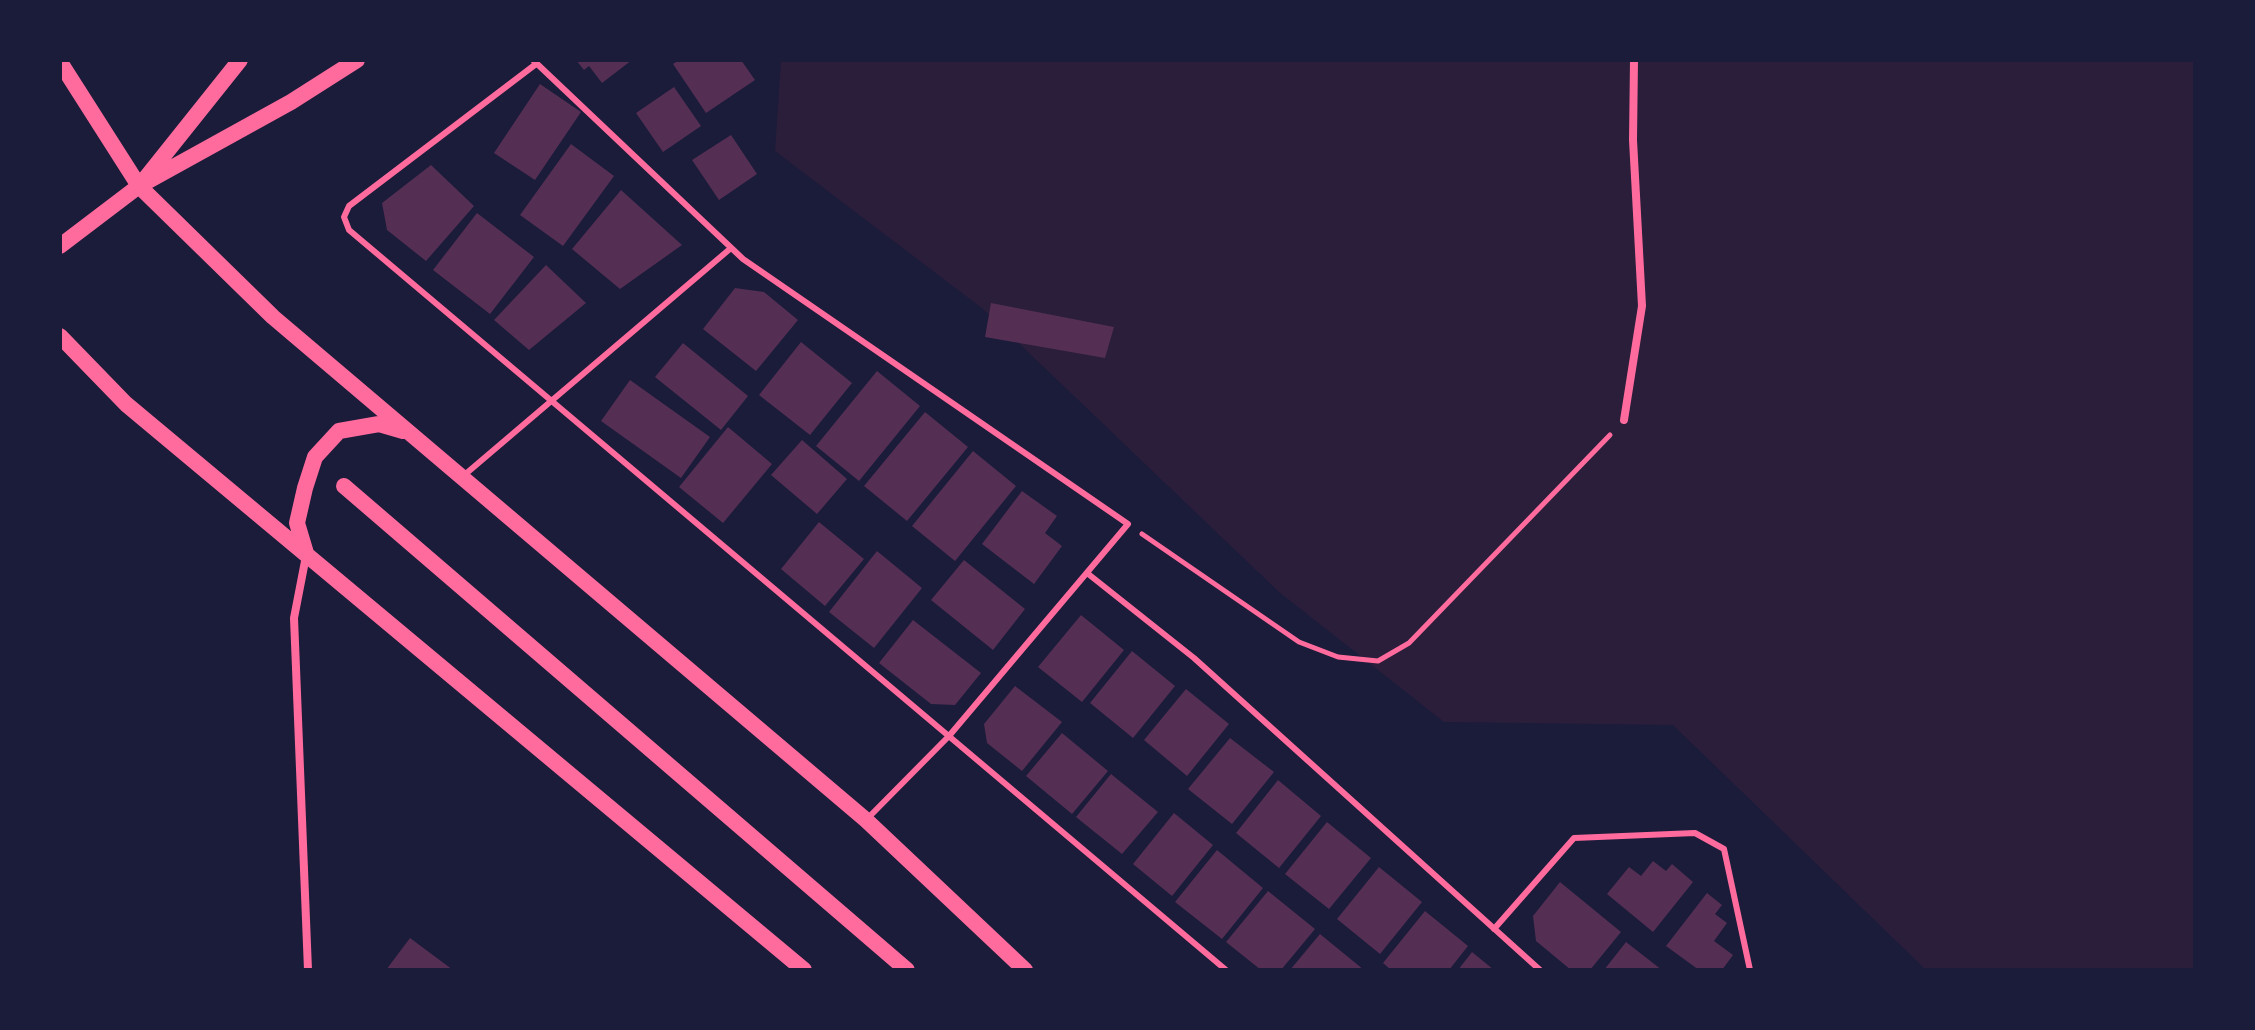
<!DOCTYPE html>
<html>
<head>
<meta charset="utf-8">
<style>
	body { margin:0 }
	#map { position:relative; width:2255px; height:1030px; overflow:hidden; background:#1b1b3a; font-family:Karla,sans-serif }
	canvas { display:block }
	.frame { position:absolute; inset:0; border:62px solid #1b1b3a; pointer-events:none }
</style>
</head>
<body>
<div id="map">
<canvas width="2255" height="1030"></canvas>
<div class="frame"></div>
</div>
<script>
const ctx = document.querySelector('canvas').getContext('2d');
ctx.lineJoin = 'round';
function fill(path, color) { ctx.fillStyle = color; ctx.fill(path, 'evenodd'); }
const toPath = rows => new Path2D(rows.map(r => 'M' + r).join(''));
function trace(path, color, width, dash) { ctx.strokeStyle = color; ctx.lineWidth = width; ctx.lineCap = dash ? 'butt' : 'round'; ctx.setLineDash(dash || []); ctx.stroke(path); }
const green = toPath([
	[781,60,2195,60,2195,970,1926,970,1673,725,1444,722,1279,592,983,309,775,151]
]);
const building = toPath([
	[576,60,632,60,602,83,589,66,584,70],
	[679,60,741,60,755,80,706,113,673,64],
	[540,84,581,112,535,180,494,153],
	[674,87,701,126,663,152,636,113],
	[731,135,757,174,719,200,692,160],
	[571,144,614,176,563,246,520,215],
	[431,165,474,206,426,261,387,230,382,203],
	[621,190,682,245,620,289,572,249],
	[477,213,534,257,490,314,433,270],
	[546,265,586,303,529,350,494,320],
	[735,288,764,292,798,320,756,371,703,329],
	[991,303,1114,327,1105,358,985,337],
	[801,342,852,383,810,435,759,395],
	[683,343,748,396,721,430,655,377],
	[877,371,920,406,859,481,816,446],
	[630,380,710,437,681,478,601,421],
	[925,412,968,447,907,521,864,486],
	[728,427,772,464,723,523,679,487],
	[802,440,847,479,817,514,771,475],
	[973,451,1016,486,955,561,912,526],
	[1022,491,1057,516,1045,533,1062,546,1034,584,982,544],
	[819,522,864,559,825,606,781,569],
	[877,551,922,588,874,648,829,612],
	[964,560,1025,609,993,650,931,600],
	[1081,615,1124,650,1082,702,1038,667],
	[913,620,981,673,955,705,931,704,879,663],
	[1132,651,1175,686,1133,738,1090,703],
	[1015,686,1062,722,1022,771,987,743,984,724],
	[1186,689,1229,724,1187,776,1144,740],
	[1062,733,1108,771,1072,814,1026,776],
	[1230,738,1274,772,1232,824,1188,789],
	[1111,774,1158,812,1122,854,1076,817],
	[1278,780,1321,816,1279,868,1236,833],
	[1174,813,1213,845,1172,896,1133,864],
	[1327,822,1371,858,1329,909,1285,874],
	[1217,850,1263,888,1222,939,1175,902],
	[1653,861,1666,871,1672,864,1693,882,1653,932,1607,894,1629,867,1641,876],
	[1379,867,1422,902,1380,954,1337,919],
	[1560,882,1621,932,1590,970,1571,970,1536,941,1533,916],
	[1268,891,1315,929,1281,970,1261,970,1226,942],
	[1707,893,1722,905,1715,914,1727,923,1714,941,1733,955,1722,970,1699,970,1666,946],
	[1425,911,1468,946,1449,970,1391,970,1383,963],
	[1320,934,1364,970,1290,970],
	[410,938,453,970,386,970],
	[1626,942,1662,970,1604,970],
	[1472,952,1494,970,1458,970]
]);
const path = toPath([
	[1142,534,1299,642,1338,657,1378,661,1409,643,1610,435]
]);
const service = toPath([
	[533,60,743,259,1128,524,949,736,866,820],
	[536,64,349,206,344,217,349,230,1226,970],
	[462,477,731,248],
	[1087,573,1194,658,1540,970],
	[1494,929,1574,838,1695,833,1724,849,1750,970]
]);
const minor = toPath([
	[1624,420,1642,306,1633,140,1634,60],
	[306,556,294,618,308,970]
]);
const secondary = toPath([
	[60,62,139,186,273,317,866,820,1025,970],
	[145,179,240,60],
	[60,246,139,186,291,102,357,60],
	[60,336,126,404,804,970],
	[344,486,907,970],
	[306,553,297,523,305,488,315,457,339,431,379,424,403,431]
]);
fill(green, '#2a1e3b');
fill(building, '#542f53');
trace(path, '#ff6b9d', 5);
trace(service, '#ff6b9d', 6);
trace(minor, '#ff6b9d', 8);
trace(secondary, '#ff6b9d', 16);
</script>
</body>
</html>
